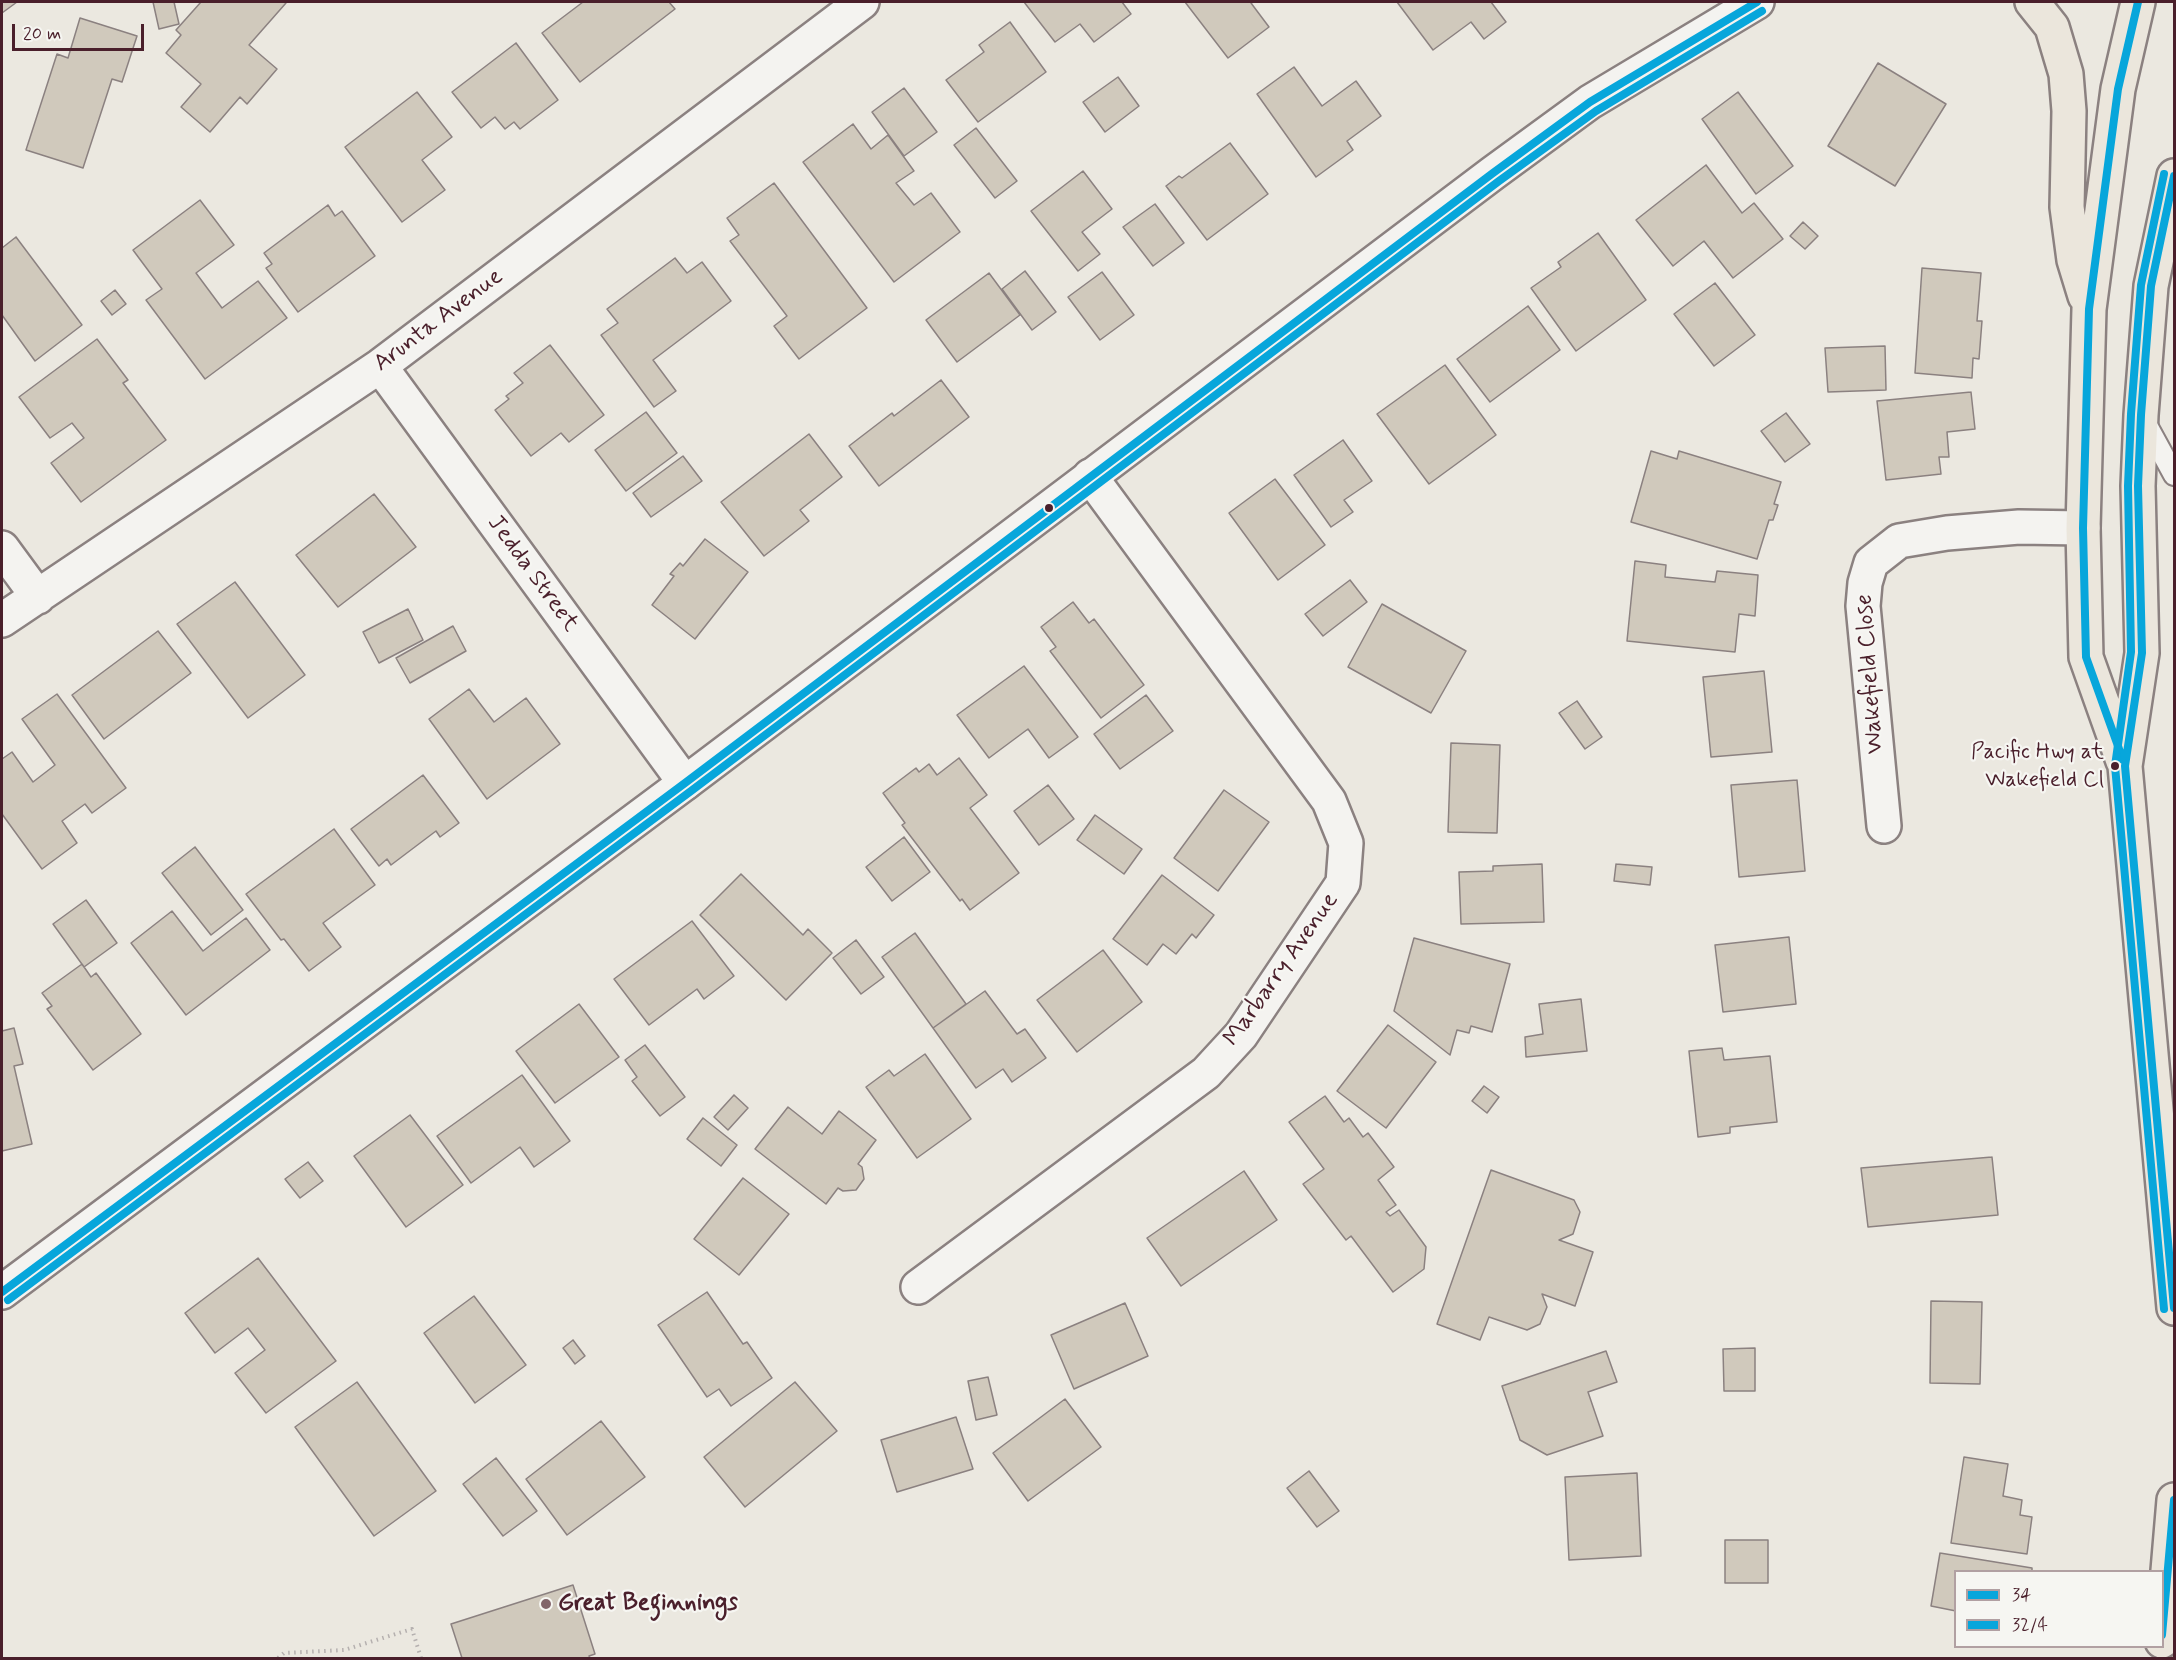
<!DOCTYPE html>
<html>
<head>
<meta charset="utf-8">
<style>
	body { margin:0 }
	#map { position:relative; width:2176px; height:1660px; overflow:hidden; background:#ebe8e0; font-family:Mynerve,sans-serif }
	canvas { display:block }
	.frame { position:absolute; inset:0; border:3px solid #4a1f2b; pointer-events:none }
	.legend { position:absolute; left:1954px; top:1570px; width:210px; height:78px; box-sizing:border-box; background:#f6f6f2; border:2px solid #b1a0a2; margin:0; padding:8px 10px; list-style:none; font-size:18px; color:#4a1f2b }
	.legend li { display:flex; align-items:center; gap:12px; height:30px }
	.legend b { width:30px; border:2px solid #b1a0a2 }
	.scale { position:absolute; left:12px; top:24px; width:132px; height:27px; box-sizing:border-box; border:3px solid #4a1f2b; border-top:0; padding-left:8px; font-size:18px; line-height:21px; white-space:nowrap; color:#4a1f2b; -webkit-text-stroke:4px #f6f6f2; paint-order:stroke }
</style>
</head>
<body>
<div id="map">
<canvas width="2176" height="1660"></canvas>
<div class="frame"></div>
<ul class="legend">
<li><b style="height:8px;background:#07a6db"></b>34</li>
<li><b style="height:8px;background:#07a6db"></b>32/4</li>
</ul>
<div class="scale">20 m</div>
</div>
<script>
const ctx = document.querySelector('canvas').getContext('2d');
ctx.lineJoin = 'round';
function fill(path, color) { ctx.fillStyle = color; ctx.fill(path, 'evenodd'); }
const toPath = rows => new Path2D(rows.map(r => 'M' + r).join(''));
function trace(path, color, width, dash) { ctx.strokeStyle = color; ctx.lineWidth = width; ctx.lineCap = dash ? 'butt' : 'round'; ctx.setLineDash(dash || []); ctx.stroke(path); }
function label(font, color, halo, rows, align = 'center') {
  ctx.font = font + ' Mynerve,sans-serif'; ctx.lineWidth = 4.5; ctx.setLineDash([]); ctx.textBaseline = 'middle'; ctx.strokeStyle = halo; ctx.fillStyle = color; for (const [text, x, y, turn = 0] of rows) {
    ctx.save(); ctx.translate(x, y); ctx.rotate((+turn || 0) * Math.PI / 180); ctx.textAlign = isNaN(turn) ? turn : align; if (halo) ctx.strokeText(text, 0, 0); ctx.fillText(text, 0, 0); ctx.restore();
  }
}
const building = toPath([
	[2,2,17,2,2,13,2,2],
	[153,2,174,2,179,24,159,29,153,2],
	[201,2,284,2,286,3,249,45,277,69,247,104,240,97,210,132,181,107,201,84,166,53,181,35,176,30,201,2],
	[583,2,669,2,675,9,580,82,542,33,583,2],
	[1024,2,1122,2,1131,14,1094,42,1080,24,1055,42,1024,2],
	[1185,2,1253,2,1251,3,1269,27,1228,58,1185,2],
	[1397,2,1491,2,1506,22,1484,39,1471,22,1433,50,1397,2],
	[80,18,137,36,122,82,112,79,83,168,26,150,57,54,68,58,80,18],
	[1010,22,1046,72,978,122,946,80,984,52,979,45,1010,22],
	[516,43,558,100,520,129,514,122,505,129,495,117,481,128,452,92,516,43],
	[1878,63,1946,104,1895,186,1828,146,1878,63],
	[1294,67,1322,106,1356,81,1381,116,1347,141,1353,150,1316,177,1257,94,1294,67],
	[1118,77,1139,106,1105,132,1083,102,1118,77],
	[904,88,937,132,904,156,872,112,904,88],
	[417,92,452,137,422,160,445,190,402,222,345,147,417,92],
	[1738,92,1793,166,1756,194,1702,119,1738,92],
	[853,124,871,149,888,135,914,171,896,183,914,205,931,193,960,232,894,282,803,162,853,124],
	[976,128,1017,181,995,198,954,145,976,128],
	[1230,143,1268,194,1207,240,1166,186,1179,176,1182,178,1230,143],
	[1706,165,1742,213,1754,203,1783,239,1733,278,1704,241,1673,266,1636,220,1706,165],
	[1083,171,1112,209,1082,232,1100,254,1078,271,1031,211,1083,171],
	[774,183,867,308,799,359,774,326,787,316,730,241,739,235,727,218,774,183],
	[200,200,234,245,196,273,222,308,258,281,287,318,205,379,146,300,162,289,133,250,200,200],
	[1155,204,1184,243,1153,266,1123,227,1155,204],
	[328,205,335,216,342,211,375,256,298,312,266,268,272,264,264,253,328,205],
	[1803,222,1818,236,1805,249,1790,236,1803,222],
	[1598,233,1646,300,1576,351,1531,288,1561,267,1558,262,1598,233],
	[16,237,82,325,35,361,2,315,2,248,16,237],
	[675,258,687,273,702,262,731,301,653,360,676,391,654,407,601,335,618,323,607,309,675,258],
	[1922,268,1981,273,1977,321,1982,321,1979,359,1973,358,1972,378,1915,373,1922,268],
	[1025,271,1056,312,1032,330,1002,289,1025,271],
	[1102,272,1134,315,1100,340,1068,297,1102,272],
	[989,273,1020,315,957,362,926,320,989,273],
	[1715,283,1755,335,1714,366,1674,314,1715,283],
	[115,290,126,304,112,315,101,301,115,290],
	[1528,306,1560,350,1490,402,1457,359,1528,306],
	[97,339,128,380,123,383,166,440,81,502,51,463,84,438,72,423,50,438,19,397,97,339],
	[550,345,604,415,569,442,561,433,531,456,495,410,509,399,506,396,523,383,514,373,550,345],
	[1885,346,1886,390,1828,392,1825,348,1885,346],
	[1445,365,1496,435,1429,484,1377,414,1445,365],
	[941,380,969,417,879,486,849,446,892,413,894,416,941,380],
	[1971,392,1975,429,1947,432,1949,457,1939,457,1941,474,1886,480,1877,401,1971,392],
	[646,412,677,453,626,491,595,450,646,412],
	[1786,413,1810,444,1785,462,1761,431,1786,413],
	[809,434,842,477,800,510,809,521,764,556,721,502,809,434],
	[1343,440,1372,481,1344,500,1353,512,1331,527,1294,475,1343,440],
	[1651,451,1677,459,1679,451,1781,482,1774,504,1778,505,1773,520,1769,520,1757,559,1631,522,1651,451],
	[683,456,702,481,651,517,633,493,683,456],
	[1275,479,1325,545,1278,580,1229,513,1275,479],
	[374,494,416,547,338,607,296,555,374,494],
	[705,539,748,572,695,639,652,605,674,576,670,574,680,563,683,566,705,539],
	[1635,561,1666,565,1665,577,1715,582,1717,571,1758,575,1755,616,1739,614,1735,652,1627,641,1635,561],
	[1350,580,1367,602,1323,636,1305,614,1350,580],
	[235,582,305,675,248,718,177,624,235,582],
	[1073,602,1089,623,1094,619,1144,685,1101,718,1050,651,1056,647,1041,627,1073,602],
	[1382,604,1466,651,1431,713,1348,667,1382,604],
	[408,609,423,640,379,663,363,632,408,609],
	[453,626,466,651,410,683,396,658,453,626],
	[158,631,191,673,104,739,72,695,158,631],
	[1024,666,1078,737,1049,758,1028,729,989,758,957,715,1024,666],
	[1764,671,1772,752,1711,757,1703,677,1764,671],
	[469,689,494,722,526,698,560,744,487,799,429,719,469,689],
	[57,694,126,788,92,813,85,804,62,821,77,843,42,869,2,814,2,759,12,752,33,782,55,765,22,719,57,694],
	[1146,695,1173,731,1120,769,1094,734,1146,695],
	[1577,701,1602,737,1585,749,1559,713,1577,701],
	[1451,743,1500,745,1497,833,1448,832,1451,743],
	[959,758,987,795,970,808,1019,873,970,910,962,899,960,901,902,825,905,823,883,793,916,768,919,772,929,764,937,775,959,758],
	[423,775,459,823,440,837,436,831,391,865,387,859,379,866,351,829,423,775],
	[1797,780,1805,871,1739,877,1731,785,1797,780],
	[1048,785,1074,819,1039,845,1014,811,1048,785],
	[1224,790,1269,822,1218,891,1174,858,1224,790],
	[1095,815,1142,849,1124,874,1077,840,1095,815],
	[334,829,375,885,323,923,341,947,309,971,284,939,281,940,246,894,334,829],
	[904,837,930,872,892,901,866,867,904,837],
	[195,847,243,910,211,935,162,873,195,847],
	[1542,864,1544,922,1461,924,1459,872,1493,871,1493,866,1542,864],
	[1616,864,1652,867,1650,885,1614,881,1616,864],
	[741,874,803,935,808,929,832,953,786,1000,700,915,741,874],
	[1162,875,1214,915,1196,938,1192,934,1176,954,1163,944,1147,965,1113,939,1162,875],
	[86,900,117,943,84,967,53,924,86,900],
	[172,911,203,951,246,918,270,950,186,1015,131,943,172,911],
	[692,921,734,976,704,999,697,989,649,1025,614,979,692,921],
	[915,933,966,1004,933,1028,882,957,915,933],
	[1789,937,1796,1004,1723,1012,1715,945,1789,937],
	[1414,938,1510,964,1492,1032,1471,1026,1469,1033,1457,1030,1450,1055,1394,1011,1414,938],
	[856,940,884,977,861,994,833,958,856,940],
	[1103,950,1142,1002,1077,1052,1037,1000,1103,950],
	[82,964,91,977,96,973,141,1034,93,1070,47,1009,52,1006,42,993,82,964],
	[985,991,1017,1034,1025,1029,1046,1058,1012,1082,1003,1069,976,1088,933,1028,985,991],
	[1581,999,1587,1051,1526,1057,1525,1037,1543,1034,1539,1004,1581,999],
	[579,1004,619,1057,555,1103,516,1051,579,1004],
	[1388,1025,1436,1062,1386,1128,1337,1091,1388,1025],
	[14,1028,23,1064,14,1066,32,1144,2,1151,2,1031,14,1028],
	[645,1045,685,1097,660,1116,632,1081,637,1077,625,1060,645,1045],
	[1722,1048,1724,1060,1770,1056,1777,1122,1730,1127,1730,1133,1698,1137,1689,1051,1722,1048],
	[925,1054,971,1119,917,1158,866,1087,889,1070,894,1076,925,1054],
	[522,1075,570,1141,534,1167,520,1147,471,1183,437,1136,522,1075],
	[1484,1086,1499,1097,1487,1113,1472,1101,1484,1086],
	[734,1095,748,1108,728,1130,714,1117,734,1095],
	[1325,1096,1344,1122,1349,1118,1363,1137,1368,1133,1394,1167,1378,1180,1396,1205,1386,1212,1390,1216,1399,1210,1426,1247,1424,1269,1393,1292,1351,1236,1346,1240,1303,1184,1324,1169,1289,1122,1325,1096],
	[788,1107,822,1134,839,1111,876,1140,858,1164,862,1167,864,1179,856,1190,843,1191,838,1188,826,1204,755,1149,788,1107],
	[410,1115,463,1185,406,1227,354,1156,410,1115],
	[703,1118,737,1145,721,1166,687,1139,703,1118],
	[1992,1157,1998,1215,1868,1227,1861,1168,1992,1157],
	[308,1162,323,1181,300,1198,285,1179,308,1162],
	[1491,1170,1574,1200,1580,1212,1573,1234,1559,1240,1593,1252,1575,1306,1542,1294,1547,1307,1540,1324,1527,1330,1489,1317,1480,1340,1437,1324,1491,1170],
	[1244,1171,1277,1220,1181,1286,1147,1238,1244,1171],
	[743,1178,789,1214,739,1275,694,1239,743,1178],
	[258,1258,336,1361,266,1413,235,1373,265,1350,248,1328,215,1353,185,1313,258,1258],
	[707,1292,743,1344,747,1342,772,1378,731,1406,719,1389,707,1397,658,1325,707,1292],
	[474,1296,526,1365,475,1403,424,1333,474,1296],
	[1931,1301,1982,1302,1980,1384,1930,1383,1931,1301],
	[1125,1303,1148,1356,1074,1389,1051,1335,1125,1303],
	[573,1340,585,1356,575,1364,563,1348,573,1340],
	[1755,1348,1755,1391,1724,1391,1723,1349,1755,1348],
	[1606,1351,1617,1382,1588,1392,1603,1436,1547,1455,1520,1440,1502,1386,1606,1351],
	[988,1377,997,1415,976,1420,968,1381,988,1377],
	[357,1382,436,1491,374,1536,295,1427,357,1382],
	[795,1382,837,1431,745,1507,704,1457,795,1382],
	[1065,1399,1101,1447,1028,1501,993,1453,1065,1399],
	[956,1417,973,1469,897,1492,881,1440,956,1417],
	[601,1421,645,1477,567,1535,526,1479,601,1421],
	[1964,1457,2008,1464,2003,1496,2022,1500,2020,1515,2032,1517,2027,1554,1951,1543,1964,1457],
	[496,1458,537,1511,503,1536,463,1484,496,1458],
	[1309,1471,1339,1511,1317,1527,1287,1488,1309,1471],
	[1637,1473,1641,1556,1569,1560,1565,1477,1637,1473],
	[1725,1540,1768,1540,1768,1583,1725,1583,1725,1540],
	[1940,1553,2032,1568,2032,1572,1956,1572,1956,1611,1931,1606,1940,1553],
	[573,1585,595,1654,589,1656,590,1658,462,1658,451,1624,573,1585]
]);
const path = toPath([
	[278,1658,284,1653,344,1650,412,1629,421,1658]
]);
const service = toPath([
	[2144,420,2174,475]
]);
const minor = toPath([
	[380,366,685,783],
	[2,548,38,597],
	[2,620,380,366,862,2],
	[1884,826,1863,606,1865,583,1871,563,1899,541,1947,533,2019,527,2083,528],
	[918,1287,1206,1073,1241,1035,1343,883,1346,843,1329,801,1090,476]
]);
const secondary = toPath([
	[2,1292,685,783,1493,173,1590,102,1757,2]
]);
const trunk = toPath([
	[2032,2,2052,27,2066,74,2069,111,2067,207,2074,260,2085,296],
	[2174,176,2151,286,2141,415,2138,486,2142,653,2125,766,2174,1308],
	[2123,761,2086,657,2083,528,2089,309,2118,89,2138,2],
	[2162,1641,2174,1500]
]);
const bus1 = toPath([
	[2174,176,2151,286,2141,415,2138,486,2142,653,2125,766,2174,1308],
	[2123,760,2086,657,2083,528,2089,309,2118,89,2138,2],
	[2,1292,685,783,1493,173,1590,102,1757,2],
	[2162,1635,2174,1500]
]);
const bus2 = toPath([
	[8,1300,691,791,1499,181,1596,111,1762,11],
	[2164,1309,2115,766,2131,652,2128,486,2131,414,2141,285,2164,174]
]);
const markers = [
	[1049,508,5,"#4a1f2b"],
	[2115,766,5,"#4a1f2b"],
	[546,1604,6,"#82656a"]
];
const busNames = [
	["Pacific Hwy at",2104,753],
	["Wakefield Cl",2104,781]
];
const streetNames = [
	["Arunta Avenue",439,321,-37],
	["Jedda Street",532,574,54],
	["Wakefield Close",1871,674,-94],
	["Marbarry Avenue",1282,970,-55]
];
const poiNames = [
	["Great Beginnings",558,1604]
];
fill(building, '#d0c9bc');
trace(building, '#8b8180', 1.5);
trace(service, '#8b8180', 24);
trace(minor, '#8b8180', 38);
trace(secondary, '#8b8180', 38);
trace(trunk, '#8b8180', 38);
trace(path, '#b5b0af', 4, [1.5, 4.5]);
trace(service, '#f4f3f0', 20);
trace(minor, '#f4f3f0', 33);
trace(secondary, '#f4f3f0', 33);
trace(trunk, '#ebe6dc', 33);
trace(bus1, '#07a6db', 8);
trace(bus2, '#07a6db', 8);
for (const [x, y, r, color] of markers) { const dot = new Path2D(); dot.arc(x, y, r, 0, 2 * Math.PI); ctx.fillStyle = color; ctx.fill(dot); trace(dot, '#f6f6f2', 2); }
label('22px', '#4a1f2b', '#f6f6f2', busNames, 'right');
label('24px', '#4a1f2b', '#f6f6f2', streetNames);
label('bold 24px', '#4a1f2b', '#f6f6f2', poiNames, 'left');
</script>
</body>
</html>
